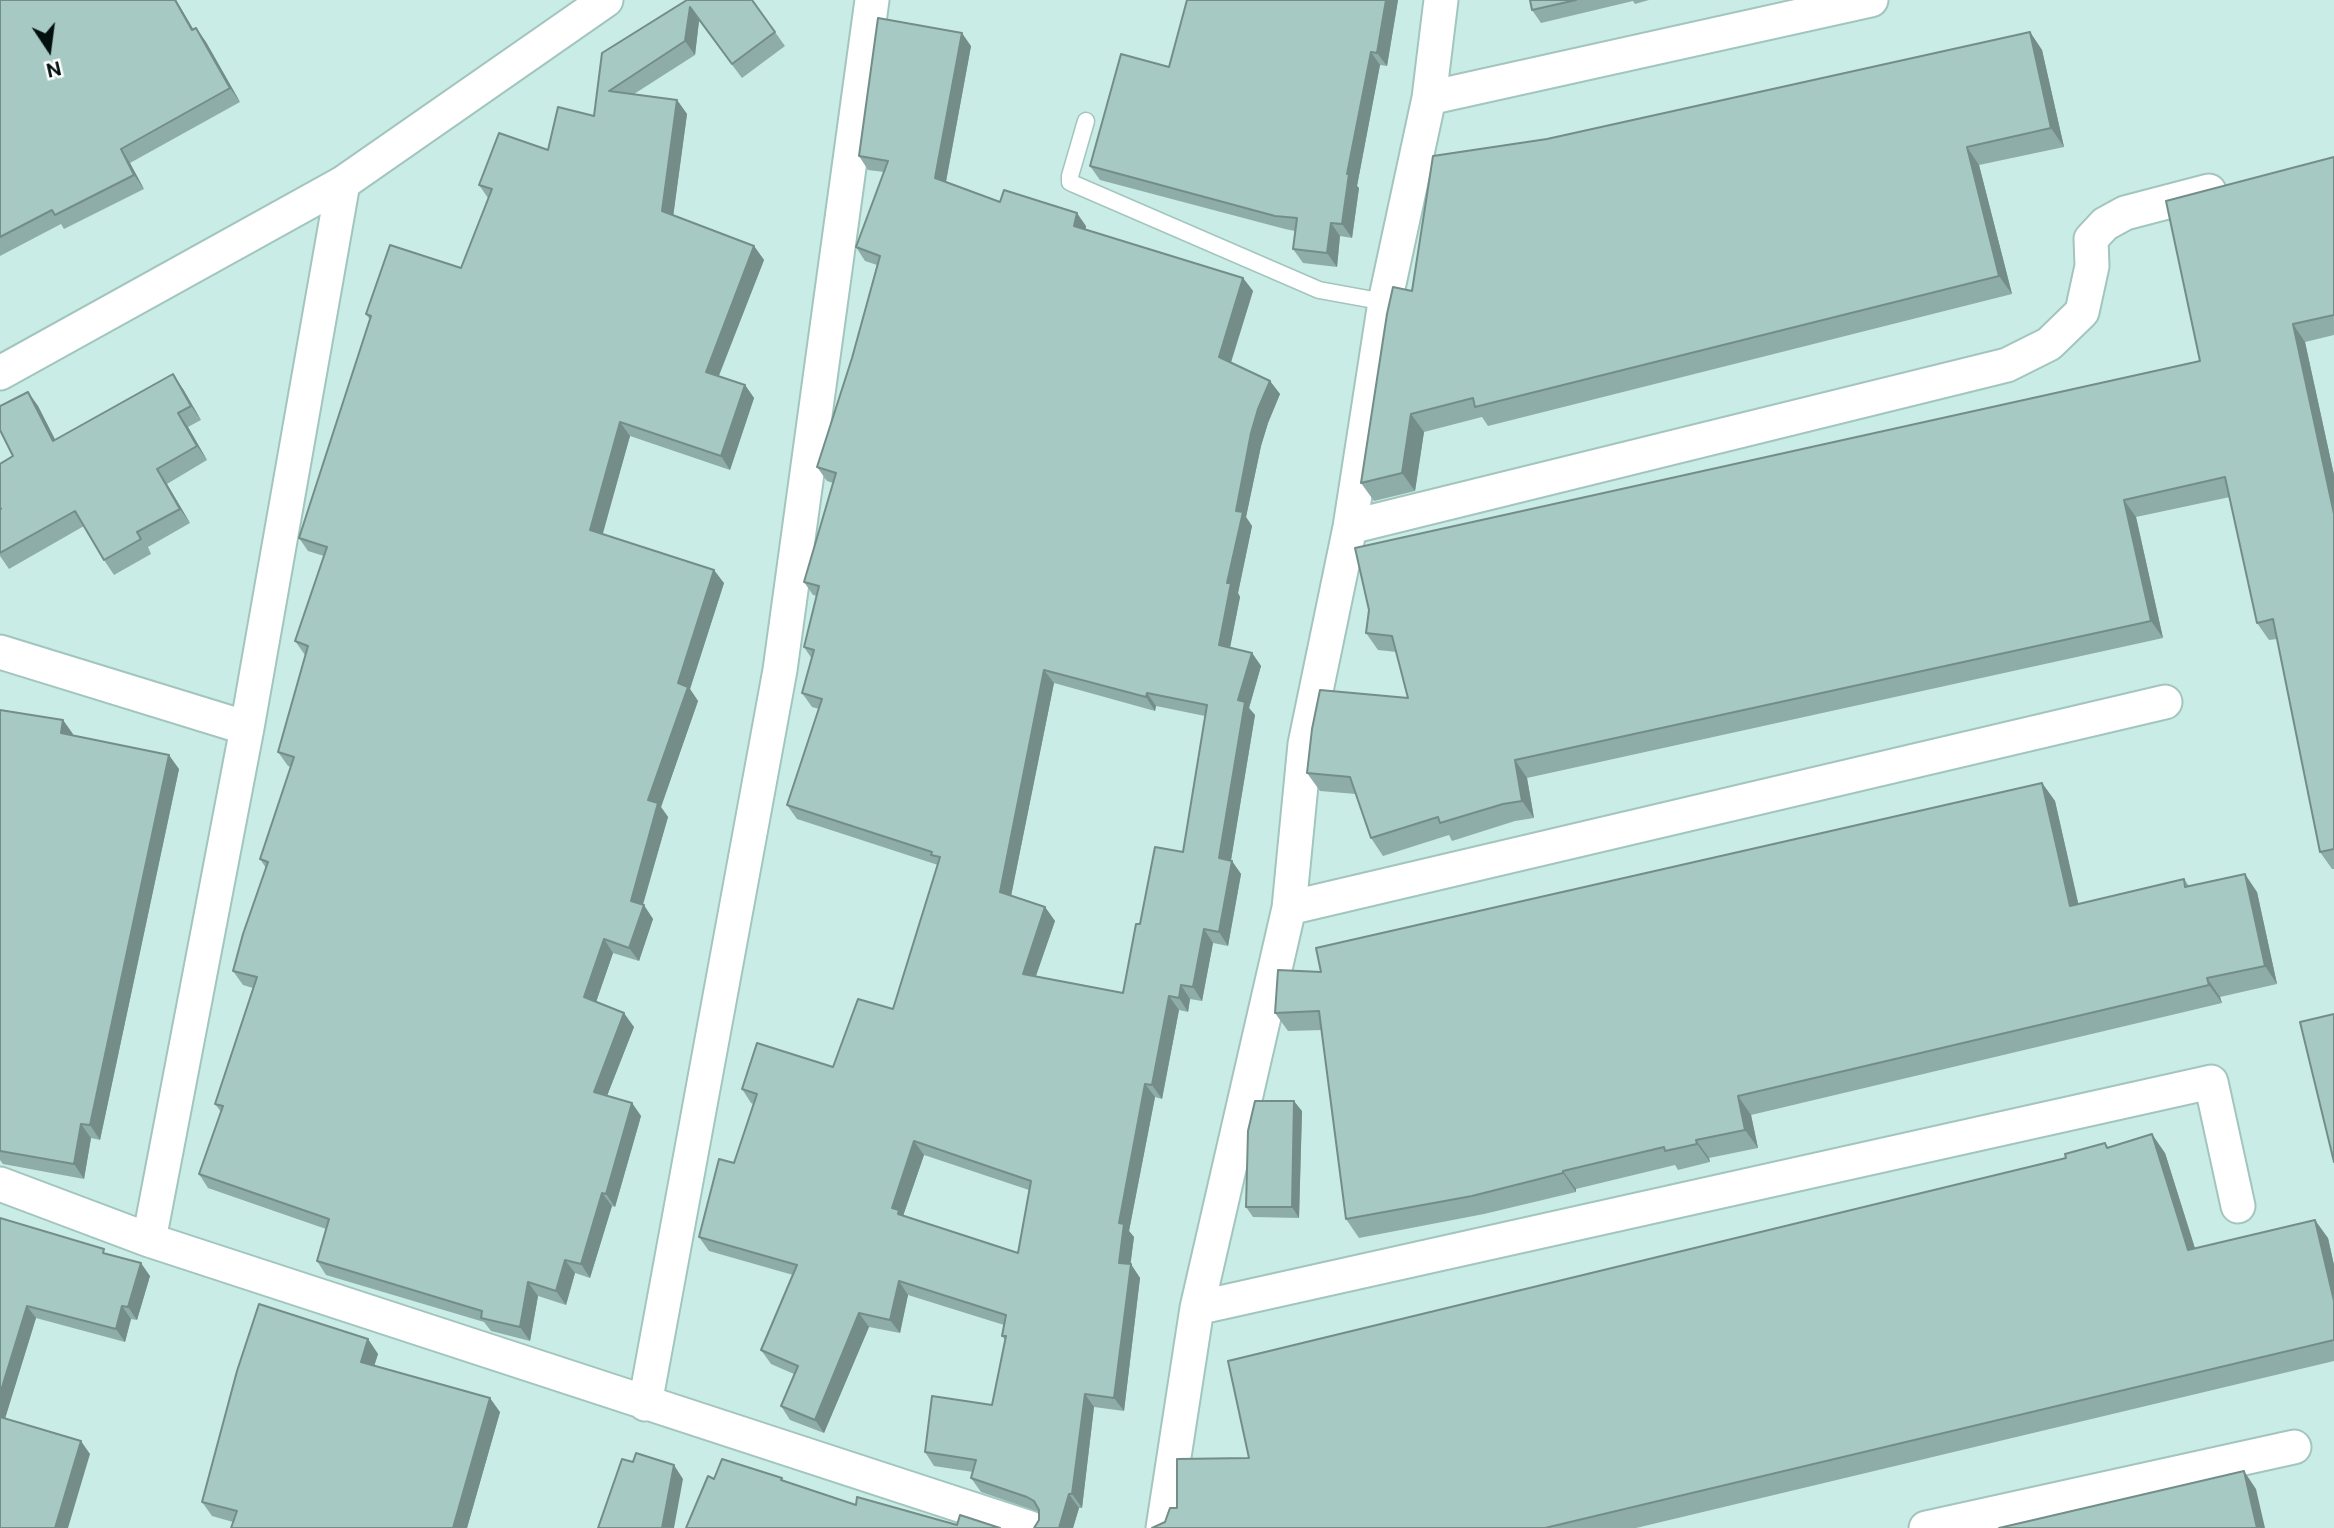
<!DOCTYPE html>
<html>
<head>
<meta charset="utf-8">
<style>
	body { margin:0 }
	#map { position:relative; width:2334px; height:1528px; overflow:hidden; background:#c9ede6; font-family:"Public Sans",sans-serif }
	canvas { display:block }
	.north { position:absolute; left:14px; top:14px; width:70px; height:70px; -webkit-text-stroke:5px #fff; paint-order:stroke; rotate:167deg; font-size:19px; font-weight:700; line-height:28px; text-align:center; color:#04100e }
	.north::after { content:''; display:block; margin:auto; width:24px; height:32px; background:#04100e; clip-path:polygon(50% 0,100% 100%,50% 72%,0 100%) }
</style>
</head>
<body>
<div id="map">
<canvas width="2334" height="1528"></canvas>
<div class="north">N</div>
</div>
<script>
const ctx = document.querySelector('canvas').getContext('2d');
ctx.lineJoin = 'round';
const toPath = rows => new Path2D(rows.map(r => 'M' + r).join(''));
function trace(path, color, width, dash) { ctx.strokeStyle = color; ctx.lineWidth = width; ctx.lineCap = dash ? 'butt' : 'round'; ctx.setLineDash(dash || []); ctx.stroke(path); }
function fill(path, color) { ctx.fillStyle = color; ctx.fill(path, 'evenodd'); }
const service = toPath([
	[1086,121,1070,176,1070,182,1074,184,1319,290,1385,302]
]);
const minor = toPath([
	[1429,98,1871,0],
	[0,373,343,183,606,0],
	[1350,527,2007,365,2049,344,2082,312,2092,266,2091,239,2105,224,2125,213,2209,191],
	[0,652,247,728],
	[1289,908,2165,702],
	[0,1184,149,1240,1030,1528],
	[149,1240,247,728,343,183],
	[1197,1308,2211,1082,2238,1206],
	[645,1404,780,670,872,0],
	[1163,1528,1197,1308,1289,908,1305,744,1350,527,1385,302,1429,98,1441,0],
	[1926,1528,2294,1447]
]);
const wall = toPath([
	[0,0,176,0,193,29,196,28,206,42,240,102,130,163,144,189,64,229,61,224,0,256],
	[687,0,775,32,785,46,742,78,699,21,695,55,634,94,677,100,687,114,673,216,754,246,764,260,719,376,745,385,754,398,730,470,630,436,602,534,724,583,690,689,698,701,661,807,668,817,643,905,653,919,639,961,613,953,596,1002,634,1027,607,1096,632,1103,641,1116,615,1207,612,1206,590,1278,575,1273,566,1305,538,1296,530,1341,491,1331,484,1322,326,1275,317,1261,326,1229,208,1188,199,1174,221,1112,215,1104,253,988,243,985,233,971,266,868,260,859,291,767,288,766,278,752,305,655,295,641,324,556,308,551,299,538,370,320,366,314,461,268,488,198,479,185,548,150,594,116,602,53],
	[1398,0,1387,66,1380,65,1357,186,1359,188,1352,238,1340,236,1337,267,1303,263,1293,249,1295,231,1285,229,1100,180,1090,166,1169,67],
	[1530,0,1649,0,1635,4,1633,1,1541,23,1532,10],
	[2030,32,2042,50,2064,147,1979,165,2012,294,1488,426,1482,417,1424,432,1415,491,1374,501,1361,483,1412,291,1547,139],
	[971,46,946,182,1000,202,1086,226,1086,230,1243,278,1253,291,1231,363,1270,381,1280,394,1268,423,1261,446,1246,517,1252,526,1238,593,1240,597,1230,647,1252,653,1261,666,1249,708,1255,715,1231,860,1241,874,1228,946,1213,943,1202,1001,1190,999,1188,1012,1179,1010,1162,1099,1155,1097,1129,1231,1134,1237,1130,1264,1140,1278,1124,1411,1094,1407,1082,1508,1079,1508,1073,1528,1034,1528,1039,1520,1039,1512,981,1492,971,1478,973,1472,934,1466,925,1452,992,1405,1005,1340,1002,1336,1004,1325,908,1295,900,1333,869,1327,824,1433,790,1420,781,1406,794,1374,771,1364,761,1350,793,1275,709,1251,699,1237,734,1163,753,1104,751,1103,742,1089,833,1067,893,1009,938,865,797,819,787,805,819,709,812,707,802,693,812,659,804,647,817,596,813,595,804,582,833,483,827,481,817,467,852,358,877,265,865,261,856,247,884,172,868,170,859,156],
	[1054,683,1155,711,1156,706,1205,716,1183,852,1140,924,1123,993,1036,976,1055,921,1045,907,1011,896],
	[924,1155,1029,1190,1018,1253,903,1216],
	[2334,157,2334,335,2305,342,2334,475,2334,869,2332,869,2320,852,2277,639,2269,640,2257,623,2230,497,2136,517,2163,638,1527,778,1534,818,1515,821,1452,841,1449,835,1383,856,1371,838,1356,794,1320,791,1307,773,1408,698,1397,652,1378,650,1366,633,2200,361],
	[183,389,201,420,188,427,207,460,167,484,190,523,148,547,151,554,114,575,104,560,84,526,9,569,0,556,0,509,1,509,28,392,38,406,55,440],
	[0,710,63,720,73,735,179,769,100,1140,91,1138,84,1179,3,1164,0,1160],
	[2042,783,2055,801,2078,904,2184,879,2189,886,2257,892,2277,984,2220,997,2222,1003,1751,1115,1758,1148,1709,1158,1710,1162,1678,1170,1675,1165,1576,1189,1576,1192,1484,1214,1359,1238,1346,1219,1322,1030,1288,1031,1275,1013,1321,972],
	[1302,1111,1299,1218,1253,1217,1246,1207],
	[2105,1143,2109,1148,2165,1153,2195,1248,2328,1238,2334,1265,2334,1361,1636,1528,1152,1528,1165,1522,1177,1508,1249,1458],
	[0,1218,108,1254,150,1276,137,1320,131,1319,125,1342,36,1318,5,1419,90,1454,0,1528],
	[368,1339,378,1354,374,1366,500,1412,467,1528,231,1528,233,1522,212,1516,202,1502]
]);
const shadedWall = toPath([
	[175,0,176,0,202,44,192,30],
	[1386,0,1398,0,1387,66,1377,53],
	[690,7,699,21,695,55,685,41],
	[196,28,206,42,240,102,230,88],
	[2030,32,2042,50,2064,147,2051,128],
	[962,33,971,46,944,192,935,178],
	[1371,52,1380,65,1357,186,1359,188,1352,238,1342,224,1347,174],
	[677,100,687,114,672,225,662,211],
	[1967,147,1979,165,2012,294,1999,276],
	[121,149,130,163,144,189,134,175],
	[1077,213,1086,226,1083,240,1074,226],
	[1331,223,1340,236,1337,267,1327,253],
	[754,246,764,260,715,385,706,372],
	[1243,278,1253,291,1228,371,1219,357],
	[2293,324,2305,342,2334,475,2334,514],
	[173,374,183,389,201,420,191,406],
	[1270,381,1280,394,1268,423,1261,446,1246,517,1252,526,1238,593,1240,597,1228,658,1219,645,1236,511,1251,433,1258,409],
	[745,385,754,398,730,470,721,456],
	[28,392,38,406,63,455,53,441],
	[178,413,188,427,207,460,197,446],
	[1411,414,1424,432,1415,491,1402,473],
	[620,422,630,436,600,544,590,530],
	[157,469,167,484,190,523,180,509],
	[2124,500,2136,517,2163,638,2151,621],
	[714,570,724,583,690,689,698,701,661,807,668,817,640,914,631,901,648,800,678,683],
	[1252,653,1261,666,1249,708,1255,715,1229,872,1219,858,1238,700],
	[1044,670,1054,683,1009,906,1000,892],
	[1147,693,1156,706,1155,711,1146,697],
	[63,720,73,734,71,747,61,733],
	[169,755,179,769,100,1140,90,1125],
	[1515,760,1527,778,1534,818,1522,801],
	[2042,783,2055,801,2083,924,2070,906],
	[1232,861,1241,874,1228,946,1219,932],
	[2245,874,2257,892,2277,984,2265,966],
	[644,905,653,919,639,961,629,948],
	[1045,907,1055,921,1032,987,1023,974],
	[1204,929,1213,943,1202,1001,1193,987],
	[604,939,613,953,593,1011,584,997],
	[2207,978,2220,997,2222,1003,2209,985],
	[1181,985,1190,999,1188,1012,1179,998],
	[1169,996,1179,1010,1162,1099,1152,1085],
	[624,1013,634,1027,603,1106,594,1092],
	[1145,1084,1155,1097,1129,1231,1134,1237,1129,1276,1119,1263,1119,1223],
	[1738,1096,1751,1115,1758,1148,1745,1130],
	[1294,1101,1302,1111,1299,1218,1292,1207],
	[632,1103,641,1116,615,1207,606,1194],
	[81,1124,91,1138,84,1179,74,1164],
	[2152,1134,2165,1153,2201,1268,2188,1250],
	[1696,1140,1709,1158,1710,1162,1697,1144],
	[914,1141,924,1155,903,1216,908,1224,892,1208],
	[1563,1171,1576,1189,1576,1192,1563,1173],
	[602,1193,612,1206,590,1278,581,1264],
	[2315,1220,2328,1238,2334,1265,2334,1301],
	[565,1260,575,1273,566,1305,556,1291],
	[141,1263,150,1276,137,1320,128,1307],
	[1131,1264,1140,1278,1124,1411,1114,1398],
	[899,1281,908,1295,900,1333,890,1320],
	[528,1282,538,1296,530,1341,520,1327],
	[27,1306,36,1318,2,1428,0,1425,0,1394],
	[122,1306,131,1319,125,1342,116,1329],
	[859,1313,869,1327,824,1433,815,1420],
	[368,1339,378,1354,371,1376,361,1362],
	[1085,1394,1094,1407,1082,1508,1072,1494],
	[490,1398,500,1412,467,1528,453,1528],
	[81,1441,90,1454,68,1528,55,1528],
	[674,1465,683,1479,674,1528,662,1528],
	[2244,1471,2256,1489,2265,1528,2257,1528],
	[1069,1494,1079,1508,1073,1528,1059,1528]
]);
const building = toPath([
	[0,0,175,0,192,30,196,28,230,88,121,149,134,175,55,215,52,210,0,237,0,0],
	[687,0,752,0,775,32,732,64,690,7,685,41,609,91,677,100,662,211,754,246,706,372,745,385,721,456,620,422,590,530,714,570,678,683,688,687,648,800,658,803,631,901,644,905,629,948,604,939,584,997,624,1013,594,1092,632,1103,606,1194,602,1193,581,1264,565,1260,556,1291,528,1282,520,1327,481,1318,482,1311,317,1261,329,1219,199,1174,223,1106,215,1104,257,977,233,971,243,934,268,862,260,859,294,757,278,752,308,646,295,641,327,547,299,538,371,316,366,314,390,245,461,268,492,189,479,185,499,133,548,150,558,107,594,116,602,53,687,0],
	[1187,0,1386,0,1377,53,1371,52,1347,174,1349,174,1342,224,1331,223,1327,253,1293,249,1297,218,1275,216,1090,166,1121,54,1169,67,1187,0],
	[1530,0,1576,0,1532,10,1530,0],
	[878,18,962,33,935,178,1000,202,1004,190,1077,213,1074,226,1243,278,1219,357,1270,381,1258,409,1251,433,1236,511,1243,512,1227,583,1231,583,1219,645,1252,653,1238,700,1245,702,1219,858,1232,861,1219,932,1204,929,1193,987,1181,985,1179,998,1169,996,1152,1085,1145,1084,1119,1223,1124,1224,1119,1263,1131,1264,1114,1398,1085,1394,1072,1494,1069,1494,1059,1528,1034,1528,1039,1520,1039,1510,1034,1501,1027,1497,971,1478,976,1460,925,1452,932,1396,992,1405,1006,1336,1002,1336,1006,1315,899,1281,890,1320,859,1313,815,1420,781,1406,798,1366,761,1350,797,1265,699,1237,719,1159,734,1163,757,1094,742,1089,757,1043,833,1067,858,999,893,1009,940,857,931,855,932,852,787,805,822,699,802,693,814,650,804,647,819,586,804,582,836,473,817,467,852,358,880,256,856,247,888,161,859,156,878,18],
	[1044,670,1146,697,1147,693,1207,705,1183,852,1155,847,1140,924,1136,924,1123,993,1023,974,1045,907,1000,892,1044,670],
	[914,1141,1031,1181,1018,1253,898,1214,899,1210,892,1208,914,1141],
	[2030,32,2051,128,1967,147,1999,276,1475,407,1473,398,1411,414,1402,473,1361,483,1387,314,1393,287,1412,291,1433,156,1547,139,2030,32],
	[2334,157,2334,315,2293,324,2334,514,2334,849,2320,852,2273,619,2257,623,2225,477,2124,500,2151,621,1515,760,1522,801,1503,804,1440,823,1438,817,1371,838,1350,777,1307,773,1312,729,1320,690,1408,698,1392,636,1366,633,1369,610,1355,548,2200,361,2166,201,2334,157],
	[173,374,191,406,178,413,197,446,157,469,180,509,137,532,141,539,104,560,75,511,0,553,0,509,1,509,0,507,0,464,13,456,0,430,0,406,28,392,53,441,173,374],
	[0,710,63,720,61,733,169,755,90,1125,81,1124,74,1164,0,1151,0,710],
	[2042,783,2070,906,2184,879,2185,887,2245,874,2265,966,2207,978,2209,985,1738,1096,1745,1130,1696,1140,1697,1144,1665,1151,1664,1147,1563,1171,1563,1173,1472,1196,1346,1219,1319,1011,1275,1013,1278,970,1321,972,1316,948,2042,783],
	[2334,1014,2334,1162,2300,1022,2334,1014],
	[1255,1101,1294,1101,1292,1207,1246,1207,1248,1131,1255,1101],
	[2152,1134,2188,1250,2315,1220,2334,1301,2334,1340,1545,1528,1152,1528,1165,1522,1170,1508,1177,1508,1177,1459,1249,1458,1228,1361,2066,1158,2065,1154,2105,1143,2107,1148,2152,1134],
	[0,1218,104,1249,103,1253,141,1263,128,1307,122,1306,116,1329,27,1306,0,1394,0,1218],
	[259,1304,368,1339,361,1362,490,1398,453,1528,231,1528,237,1511,202,1502,237,1371,259,1304],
	[0,1417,81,1441,55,1528,0,1528,0,1417],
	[636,1453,674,1465,662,1528,598,1528,622,1459,633,1462,636,1453],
	[722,1459,782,1478,781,1480,856,1505,857,1497,957,1525,960,1515,1000,1528,686,1528,708,1476,714,1479,722,1459],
	[2244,1471,2257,1528,1999,1528,2244,1471]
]);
trace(service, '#a2c5be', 19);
trace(minor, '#a2c5be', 37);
trace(service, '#fff', 16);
trace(minor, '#fff', 33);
fill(wall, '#8fada8');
fill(shadedWall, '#748d88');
fill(building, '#a6c9c3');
trace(building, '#748d88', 2);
</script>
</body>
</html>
